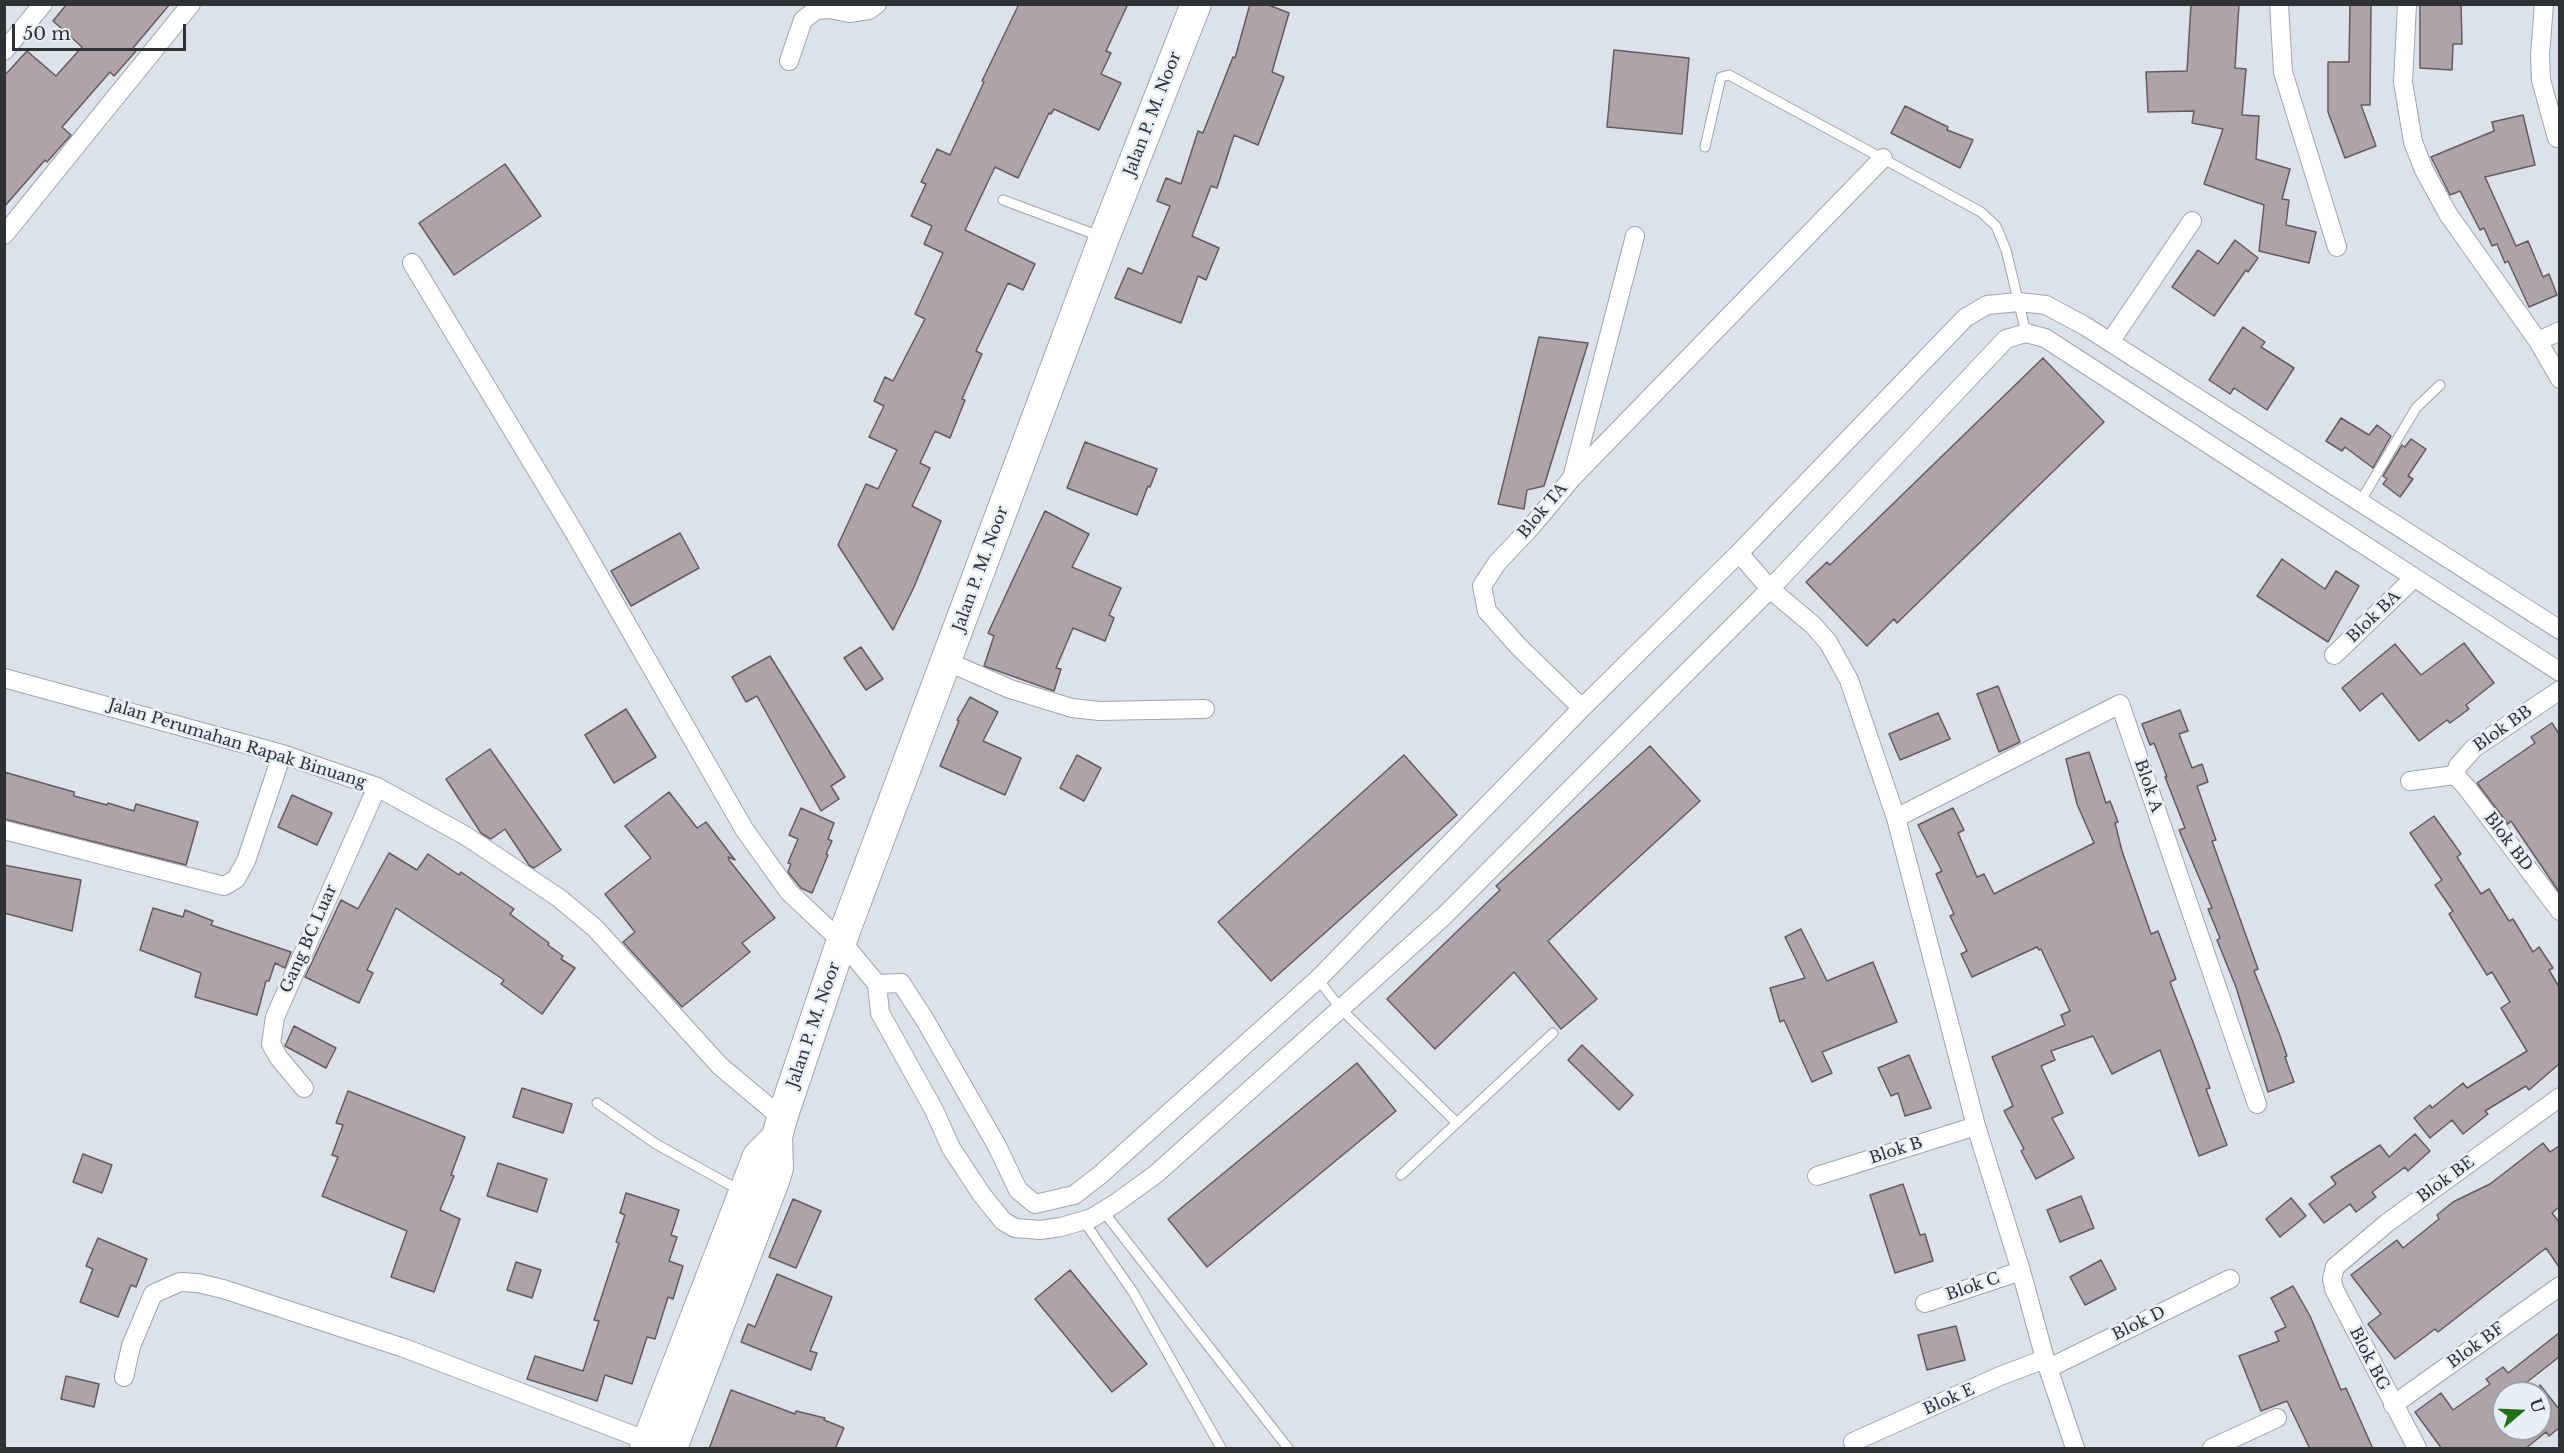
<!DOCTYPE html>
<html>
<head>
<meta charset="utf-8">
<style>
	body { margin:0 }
	#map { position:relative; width:2564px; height:1453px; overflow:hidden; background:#dbe2ea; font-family:"Libre Baskerville",serif }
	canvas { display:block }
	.frame { position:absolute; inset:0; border:6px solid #2f3235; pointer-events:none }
	.north { position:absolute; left:2492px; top:1381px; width:60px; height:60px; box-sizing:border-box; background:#e8eff7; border:2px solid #9ea3a9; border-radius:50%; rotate:71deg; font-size:16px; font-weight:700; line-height:24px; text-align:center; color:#2f3235 }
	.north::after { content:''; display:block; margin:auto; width:21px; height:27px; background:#217015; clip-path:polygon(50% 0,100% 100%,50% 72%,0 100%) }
	.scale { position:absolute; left:12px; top:24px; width:174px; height:27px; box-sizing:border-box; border:3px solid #2f3235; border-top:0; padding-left:8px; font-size:18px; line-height:21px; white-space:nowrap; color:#2f3235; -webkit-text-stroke:4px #e8eff7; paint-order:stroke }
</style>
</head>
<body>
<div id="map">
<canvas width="2564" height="1453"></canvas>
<div class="frame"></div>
<div class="north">U</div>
<div class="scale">50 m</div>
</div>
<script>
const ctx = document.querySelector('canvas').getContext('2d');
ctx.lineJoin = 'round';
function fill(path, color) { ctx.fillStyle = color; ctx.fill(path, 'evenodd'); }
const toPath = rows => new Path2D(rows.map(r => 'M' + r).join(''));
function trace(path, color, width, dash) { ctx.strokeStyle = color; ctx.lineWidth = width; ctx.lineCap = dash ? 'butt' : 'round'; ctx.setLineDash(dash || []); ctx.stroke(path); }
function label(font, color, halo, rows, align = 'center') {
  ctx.font = font + ' "Libre Baskerville",serif'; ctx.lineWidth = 5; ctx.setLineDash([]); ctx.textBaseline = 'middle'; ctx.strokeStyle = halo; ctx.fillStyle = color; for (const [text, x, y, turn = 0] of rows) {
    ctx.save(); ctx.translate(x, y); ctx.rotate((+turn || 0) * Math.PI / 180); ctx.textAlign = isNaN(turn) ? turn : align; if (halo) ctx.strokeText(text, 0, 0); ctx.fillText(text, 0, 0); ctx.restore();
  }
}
const building = toPath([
	[67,4,170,4,133,48,136,51,114,76,110,72,62,127,71,135,47,162,45,160,4,207,4,76,27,51,56,76,82,47,53,21,67,4],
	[1019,4,1128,4,1106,51,1111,53,1101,74,1121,83,1099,130,1054,109,1051,114,1049,113,1018,178,995,167,965,230,1035,264,1023,290,1008,283,976,351,982,354,962,399,965,400,950,438,935,431,920,463,930,468,912,506,941,521,914,587,893,630,838,545,866,484,878,489,897,450,869,437,884,406,874,401,885,377,893,381,925,319,915,314,943,253,924,244,932,226,911,216,926,184,921,182,937,149,950,155,984,82,982,81,1019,4],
	[1250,4,1266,4,1289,13,1272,72,1284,77,1258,145,1234,135,1217,188,1211,186,1192,236,1219,248,1206,280,1198,276,1181,323,1115,298,1128,268,1142,274,1170,206,1157,201,1166,178,1181,184,1198,131,1203,133,1233,57,1235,58,1250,4],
	[2191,4,2239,4,2235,68,2246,69,2242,115,2259,116,2256,159,2290,169,2282,199,2289,200,2286,225,2316,232,2309,263,2259,251,2264,205,2204,184,2223,129,2192,123,2194,111,2148,112,2146,72,2187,71,2191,4],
	[2350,4,2371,4,2370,105,2361,105,2376,146,2345,158,2328,112,2328,62,2349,62,2350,4],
	[2420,4,2461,4,2462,44,2453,44,2452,70,2420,68,2420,4],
	[1614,50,1689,58,1682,134,1607,127,1614,50],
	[1905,106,1948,127,1947,130,1973,140,1960,168,1891,133,1905,106],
	[2523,115,2535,165,2485,177,2516,246,2528,241,2543,277,2549,274,2557,295,2529,307,2508,261,2505,263,2497,244,2492,246,2484,228,2480,230,2460,191,2450,195,2431,157,2494,131,2492,122,2523,115],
	[505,164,541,216,454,275,419,223,505,164],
	[2235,240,2258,258,2248,272,2246,270,2214,316,2172,287,2198,250,2218,264,2235,240],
	[2243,327,2265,342,2261,347,2294,368,2267,410,2234,388,2230,394,2209,380,2243,327],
	[1539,337,1588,343,1544,486,1527,490,1524,509,1498,504,1539,337],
	[2043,358,2104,422,1897,623,1894,619,1867,646,1806,582,1827,562,1830,565,2043,358],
	[2341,418,2369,435,2377,425,2391,436,2373,468,2345,447,2342,451,2326,441,2341,418],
	[2411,439,2426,449,2408,476,2413,479,2400,497,2383,484,2387,479,2383,476,2402,445,2405,447,2411,439],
	[1085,442,1157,469,1150,487,1148,486,1137,515,1067,488,1085,442],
	[1045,511,1089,534,1072,567,1121,588,1109,615,1114,618,1105,641,1073,628,1056,668,1061,669,1054,691,984,666,994,636,988,633,1045,511],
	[680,533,699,568,631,606,611,571,680,533],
	[2282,559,2325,589,2336,571,2359,586,2328,642,2257,596,2282,559],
	[2464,643,2494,683,2466,705,2469,709,2450,723,2447,720,2419,741,2382,693,2360,711,2342,688,2395,644,2421,675,2464,643],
	[861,647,883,679,866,690,844,658,861,647],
	[770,656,845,777,831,786,839,799,821,811,757,696,746,702,732,677,770,656],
	[1998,686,2020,742,1999,752,1977,694,1998,686],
	[970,697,998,712,983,741,1021,758,1005,795,940,766,959,721,957,720,970,697],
	[626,709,656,757,614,783,585,735,626,709],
	[2180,710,2188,731,2179,734,2192,768,2202,764,2208,782,2197,786,2216,840,2212,841,2258,969,2254,971,2279,1033,2287,1056,2285,1057,2294,1082,2268,1092,2236,987,2217,940,2220,938,2208,909,2212,908,2179,830,2185,828,2165,777,2167,777,2154,743,2150,745,2142,724,2180,710],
	[1938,713,1950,739,1900,760,1889,734,1938,713],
	[2552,723,2559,734,2559,892,2511,821,2508,824,2477,783,2535,743,2531,737,2552,723],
	[1650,746,1700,801,1548,941,1597,999,1561,1029,1514,972,1435,1049,1387,999,1500,890,1496,886,1650,746],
	[490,749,561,850,534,868,529,865,505,829,491,839,481,833,446,779,490,749],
	[2089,752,2106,803,2110,801,2118,822,2115,823,2122,851,2151,934,2158,931,2165,950,2176,979,2170,982,2193,1042,2210,1088,2206,1089,2227,1145,2199,1156,2160,1050,2112,1074,2093,1036,2051,1051,2055,1060,2041,1066,2063,1113,2052,1118,2074,1158,2036,1179,2021,1151,2024,1149,2004,1111,2013,1106,1992,1057,2065,1025,2061,1015,2070,1011,2041,949,2039,950,2037,947,1972,977,1961,954,1967,951,1950,916,1954,914,1936,874,1942,871,1918,825,1953,808,1964,830,1958,833,1977,877,1984,874,1994,894,2094,843,2077,804,2066,759,2089,752],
	[1077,755,1101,768,1084,801,1060,788,1077,755],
	[1404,755,1457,815,1271,981,1218,922,1404,755],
	[4,772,74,792,74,796,107,805,108,803,134,811,136,804,198,822,186,865,4,819,4,772],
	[669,792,697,828,706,822,735,860,728,857,729,860,775,918,742,943,750,952,682,1007,623,942,635,932,605,894,651,858,625,826,669,792],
	[292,795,332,813,317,845,278,827,292,795],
	[801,808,834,823,828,839,832,841,826,854,828,855,812,893,801,888,788,872,791,864,788,863,798,839,789,835,801,808],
	[2434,816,2461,854,2457,857,2481,894,2489,889,2509,921,2513,919,2533,952,2539,947,2553,968,2549,970,2559,987,2559,1064,2529,1090,2526,1086,2485,1111,2488,1114,2463,1134,2452,1120,2430,1138,2414,1118,2430,1105,2432,1108,2463,1083,2467,1088,2527,1051,2501,1008,2510,1002,2492,972,2487,975,2449,914,2453,911,2435,885,2442,880,2410,833,2434,816],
	[389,853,417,870,428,854,459,875,461,872,514,909,510,914,549,943,548,945,563,956,561,959,575,968,542,1014,501,984,504,980,396,908,367,970,373,973,359,1003,305,977,341,900,358,909,389,853],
	[4,865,81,880,72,931,4,913,4,865],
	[153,908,183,917,185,910,213,921,211,925,291,952,285,968,275,963,269,981,266,981,257,1015,195,997,201,973,140,950,153,908],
	[1801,929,1827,981,1873,962,1897,1022,1822,1052,1832,1073,1812,1082,1784,1020,1780,1022,1770,988,1805,978,1785,937,1801,929],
	[294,1026,336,1048,326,1068,285,1046,294,1026],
	[1582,1045,1633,1095,1619,1110,1568,1060,1582,1045],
	[1909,1055,1931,1108,1905,1116,1898,1093,1891,1096,1878,1068,1909,1055],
	[1357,1063,1396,1111,1207,1267,1168,1219,1357,1063],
	[522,1088,572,1104,563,1133,513,1117,522,1088],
	[348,1091,465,1137,451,1175,454,1176,440,1210,460,1219,434,1292,391,1277,407,1231,322,1196,338,1157,332,1155,343,1125,336,1123,348,1091],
	[2415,1134,2430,1151,2408,1171,2405,1167,2372,1192,2376,1197,2356,1212,2350,1204,2324,1223,2309,1204,2336,1184,2331,1177,2380,1145,2389,1157,2415,1134],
	[2543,1143,2550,1152,2559,1146,2559,1207,2552,1213,2559,1222,2559,1267,2546,1248,2438,1332,2435,1329,2395,1359,2368,1324,2381,1314,2351,1275,2397,1240,2403,1248,2439,1219,2437,1215,2453,1202,2490,1184,2543,1143],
	[83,1154,112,1165,102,1193,73,1182,83,1154],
	[498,1163,547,1179,537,1212,487,1196,498,1163],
	[1903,1184,1920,1235,1925,1234,1933,1261,1895,1273,1870,1195,1903,1184],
	[626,1193,679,1210,671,1235,677,1237,669,1261,683,1266,673,1299,668,1297,655,1339,647,1337,632,1384,605,1375,597,1401,527,1379,535,1356,583,1371,599,1321,594,1320,619,1243,616,1242,625,1215,620,1213,626,1193],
	[2081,1196,2094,1228,2060,1242,2047,1210,2081,1196],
	[2291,1198,2306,1216,2280,1237,2266,1219,2291,1198],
	[793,1199,821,1211,796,1268,769,1257,793,1199],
	[98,1238,147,1259,136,1287,131,1285,118,1317,80,1302,93,1269,86,1266,98,1238],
	[2101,1260,2116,1289,2085,1305,2070,1277,2101,1260],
	[516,1262,541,1270,532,1298,507,1290,516,1262],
	[1070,1270,1147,1364,1112,1392,1035,1299,1070,1270],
	[777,1274,832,1297,810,1351,817,1353,811,1370,741,1342,748,1324,755,1327,777,1274],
	[2293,1286,2310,1316,2341,1390,2346,1388,2373,1449,2310,1449,2287,1401,2261,1411,2239,1356,2279,1341,2275,1332,2286,1327,2271,1298,2293,1286],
	[1956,1326,1965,1360,1927,1370,1918,1335,1956,1326],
	[2559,1333,2559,1357,2513,1393,2504,1393,2504,1400,2495,1406,2504,1420,2504,1429,2543,1429,2540,1425,2540,1385,2559,1409,2559,1428,2549,1436,2546,1432,2525,1449,2442,1449,2415,1412,2441,1393,2453,1410,2490,1384,2486,1379,2503,1367,2508,1373,2559,1333],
	[66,1376,99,1384,94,1407,61,1399,66,1376],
	[731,1390,795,1414,796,1411,825,1418,824,1420,844,1428,835,1449,709,1449,731,1390]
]);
const service = toPath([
	[1705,147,1721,77,1729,75,1981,212,1996,226,2006,250,2026,333],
	[1003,200,1102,237],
	[2360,502,2416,408,2440,385],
	[1318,979,1340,1008,1457,1123],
	[597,1103,656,1144,741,1191],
	[1401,1175,1553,1033],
	[1103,1211,1288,1448],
	[1083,1220,1133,1292,1221,1448]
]);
const minor = toPath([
	[2279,4,2283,72,2337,247],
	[2407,4,2403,82,2413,142,2424,170,2448,214,2538,341,2560,379],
	[2544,4,2540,55,2541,80,2557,138],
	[4,51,43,4],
	[789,61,803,20,816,10,830,9,849,13,869,10,877,4],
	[4,235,191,4],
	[412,263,574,532,744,829,789,892,842,942,877,984,880,1013,934,1110,951,1148,982,1195,1003,1221,1015,1228,1040,1230,1061,1227,1092,1218,1116,1203,1156,1174,1444,916,1770,589,2006,339,2026,333,2045,338,2560,672],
	[2538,341,2560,331],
	[2110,342,2192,221],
	[1573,477,1883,158],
	[1739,553,1770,589,1813,625,1828,642,1849,680,1896,818,1976,1126,2021,1271,2045,1359,2075,1448],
	[2334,655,2414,578],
	[946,661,1010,689,1072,708,1099,711,1205,709],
	[4,678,282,754,377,787,466,836,559,898,595,928,720,1066,782,1118],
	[1582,708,1519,647,1487,611,1482,586,1497,563,1531,527,1572,478,1635,236],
	[2455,775,2467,788,2560,911],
	[2455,775,2458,766,2474,748,2560,690],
	[2410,781,2455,775],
	[1896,818,2120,704,2257,1104],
	[4,830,224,886,236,879,246,861,282,754],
	[877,984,901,983,925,1020,997,1146,1018,1190,1035,1204,1074,1195,1100,1175,1318,979,1582,708,1739,553,1965,318,1987,305,2019,302,2046,305,2085,326,2560,630],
	[304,1088,279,1058,271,1044,275,1017,377,787],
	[1817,1176,1976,1126],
	[1925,1303,2021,1271],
	[2049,1368,2230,1279],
	[124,1377,131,1346,153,1294,180,1282,198,1283,223,1289,404,1348,648,1441],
	[2393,1405,2560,1286],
	[1853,1442,2000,1376,2045,1359],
	[2212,1448,2277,1418],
	[2417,1448,2334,1289,2332,1279,2335,1267,2387,1223,2560,1097]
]);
const trunk = toPath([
	[645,1448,758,1156,777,1137],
	[672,1448,774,1181,778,1168,777,1137,782,1118,846,928,1104,238,1196,4]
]);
const streetNames = [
	["Jalan P. M. Noor",1153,114,-69],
	["Blok TA",1543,511,-50],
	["Jalan P. M. Noor",981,569,-70],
	["Blok BA",2374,617,-44],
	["Blok BB",2503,729,-35],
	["Jalan Perumahan Rapak Binuang",237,744,17],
	["Blok A",2148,786,71],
	["Blok BD",2508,842,53],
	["Gang BC Luar",309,939,-66],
	["Jalan P. M. Noor",814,1025,-71],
	["Blok B",1896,1151,-18],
	["Blok BE",2446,1180,-36],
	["Blok C",1973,1287,-19],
	["Blok D",2139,1324,-26],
	["Blok BF",2476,1346,-36],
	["Blok BG",2369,1359,63],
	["Blok E",1949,1400,-24]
];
fill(building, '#ada3a8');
trace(building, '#645b60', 1.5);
trace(service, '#9fa5ad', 11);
trace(minor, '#9fa5ad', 20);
trace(trunk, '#9fa5ad', 32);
trace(service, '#fff', 9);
trace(minor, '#fff', 18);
trace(trunk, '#fff', 30);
label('16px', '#2f3235', '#e8eff7', streetNames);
</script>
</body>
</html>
